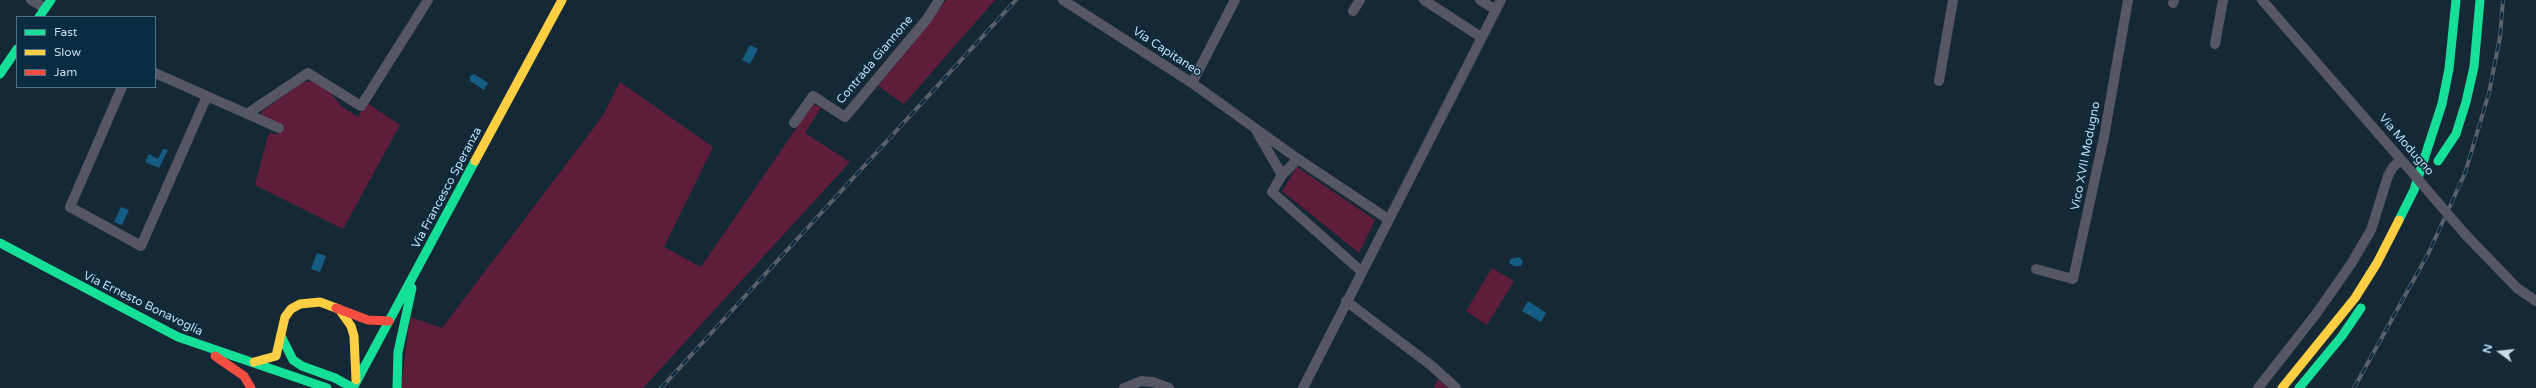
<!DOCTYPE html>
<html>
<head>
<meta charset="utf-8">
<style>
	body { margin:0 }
	#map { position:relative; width:2536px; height:388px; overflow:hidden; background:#152835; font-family:"Varela Round",sans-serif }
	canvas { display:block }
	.legend { position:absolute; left:16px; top:16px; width:140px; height:72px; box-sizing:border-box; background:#082c42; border:1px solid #557285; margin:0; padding:5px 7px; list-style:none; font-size:12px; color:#c8dbe9 }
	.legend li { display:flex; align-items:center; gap:8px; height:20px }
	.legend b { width:20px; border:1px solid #557285 }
	.north { position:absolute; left:2480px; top:332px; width:40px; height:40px; -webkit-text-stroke:3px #082c42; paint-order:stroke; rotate:285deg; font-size:11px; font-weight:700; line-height:16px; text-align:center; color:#c8dbe9 }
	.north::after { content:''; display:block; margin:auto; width:14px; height:18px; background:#c8dbe9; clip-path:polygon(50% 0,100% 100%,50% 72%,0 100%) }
</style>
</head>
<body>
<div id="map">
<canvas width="2536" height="388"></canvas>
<ul class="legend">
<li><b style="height:5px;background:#16e098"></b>Fast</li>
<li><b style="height:5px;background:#ffcf43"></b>Slow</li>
<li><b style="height:5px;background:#f24e42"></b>Jam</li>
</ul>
<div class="north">N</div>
</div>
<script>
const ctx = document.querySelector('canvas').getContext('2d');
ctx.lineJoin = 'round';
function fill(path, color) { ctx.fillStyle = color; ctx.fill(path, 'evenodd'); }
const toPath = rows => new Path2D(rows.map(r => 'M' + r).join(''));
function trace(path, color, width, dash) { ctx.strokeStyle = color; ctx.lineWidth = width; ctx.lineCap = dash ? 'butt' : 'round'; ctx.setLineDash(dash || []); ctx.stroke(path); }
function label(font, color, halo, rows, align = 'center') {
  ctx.font = font + ' "Varela Round",sans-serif'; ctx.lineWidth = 3; ctx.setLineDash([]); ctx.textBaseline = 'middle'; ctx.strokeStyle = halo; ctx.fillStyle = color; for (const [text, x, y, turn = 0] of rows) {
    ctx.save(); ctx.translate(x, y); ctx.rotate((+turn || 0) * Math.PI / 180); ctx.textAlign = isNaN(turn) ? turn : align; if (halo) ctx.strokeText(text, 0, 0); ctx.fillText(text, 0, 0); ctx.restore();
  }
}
const green = toPath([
	[946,0,995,0,904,104,878,86,933,19],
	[311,81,328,90,342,107,358,117,367,103,400,125,343,229,255,185,268,136,271,133,277,135,281,124,262,116,261,112,302,83],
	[620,82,713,147,664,247,701,267,813,104,821,108,805,133,850,162,643,388,401,388,410,317,442,328,602,117],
	[1297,167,1375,220,1359,253,1282,191],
	[1492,268,1514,281,1487,325,1466,311],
	[1438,379,1448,388,1434,388]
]);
const water = toPath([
	[750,45,758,49,750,64,742,60],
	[474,74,488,83,484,90,470,81,470,76],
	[163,149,168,150,159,168,145,162,149,154,158,159],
	[121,207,129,210,122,225,114,222],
	[317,253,326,256,320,272,311,269],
	[1519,257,1523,261,1521,266,1514,266,1509,263,1510,259],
	[1528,301,1546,313,1541,322,1522,311]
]);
const street = toPath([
	[31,0,45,8],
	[1063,0,1192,83,1298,159,1388,219],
	[1424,0,1481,37],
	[1480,0,1496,10],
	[2262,0,2404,163],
	[2173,3,2174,0],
	[1353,11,1360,0],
	[2215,44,2223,0],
	[155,73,279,128],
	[1939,81,1953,0],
	[1192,83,1235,0],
	[122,87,70,207,141,246,207,96],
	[247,114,308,73,361,106,428,0],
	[794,123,813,96,845,117,927,19,939,0],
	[1257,132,1282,175],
	[1298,159,1282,175,1272,192,1361,271],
	[2464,233,2517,288,2536,301],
	[2036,269,2073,279,2104,137,2128,0],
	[1346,301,1432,366,1456,388],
	[1124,388,1141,381,1153,382,1169,388],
	[1303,388,1501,0],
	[2258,388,2316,314,2351,264,2371,230,2388,176,2393,167,2401,160]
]);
const fast = toPath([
	[39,17,51,0],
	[0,74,17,49],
	[2438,161,2456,134,2466,102,2474,67,2480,0],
	[2399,220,2414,190,2442,104,2449,69,2456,0],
	[0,243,178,337,327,388],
	[281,336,293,360,302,366,335,378],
	[353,388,475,161],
	[397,388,398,352,412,288],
	[2299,388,2342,336,2361,308]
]);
const slow = toPath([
	[475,161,562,0],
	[339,309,351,326,354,336,356,380],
	[254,362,276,356,285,317,291,309,300,304,320,302,336,308],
	[2282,388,2355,298,2377,263,2399,220]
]);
const jam = toPath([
	[336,308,368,320,389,321],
	[215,356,244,376,251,388]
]);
const rail = toPath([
	[661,388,1016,0],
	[2354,388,2429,252,2465,173,2489,93,2500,37,2503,0]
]);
const streetBridge = toPath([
	[2404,163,2464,233]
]);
const fastBridge = toPath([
	[335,378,353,388]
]);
const streetNames = [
	["Via Capitaneo",1167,52,33],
	["Contrada Giannone",875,60,-50],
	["Via Modugno",2406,145,49],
	["Vico XVII Modugno",2086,156,-79],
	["Via Francesco Speranza",447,188,-62],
	["Via Ernesto Bonavoglia",143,304,26]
];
fill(green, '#5e1e3a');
fill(water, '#155c84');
trace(street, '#575665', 10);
trace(fast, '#16e098', 9);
trace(slow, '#ffcf43', 9);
trace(jam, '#f24e42', 9);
trace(rail, '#59606c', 4);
trace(rail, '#082c42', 2.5, [8]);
trace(streetBridge, '#575665', 10);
trace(fastBridge, '#16e098', 9);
label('12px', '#c8dbe9', '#082c42', streetNames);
</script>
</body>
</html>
